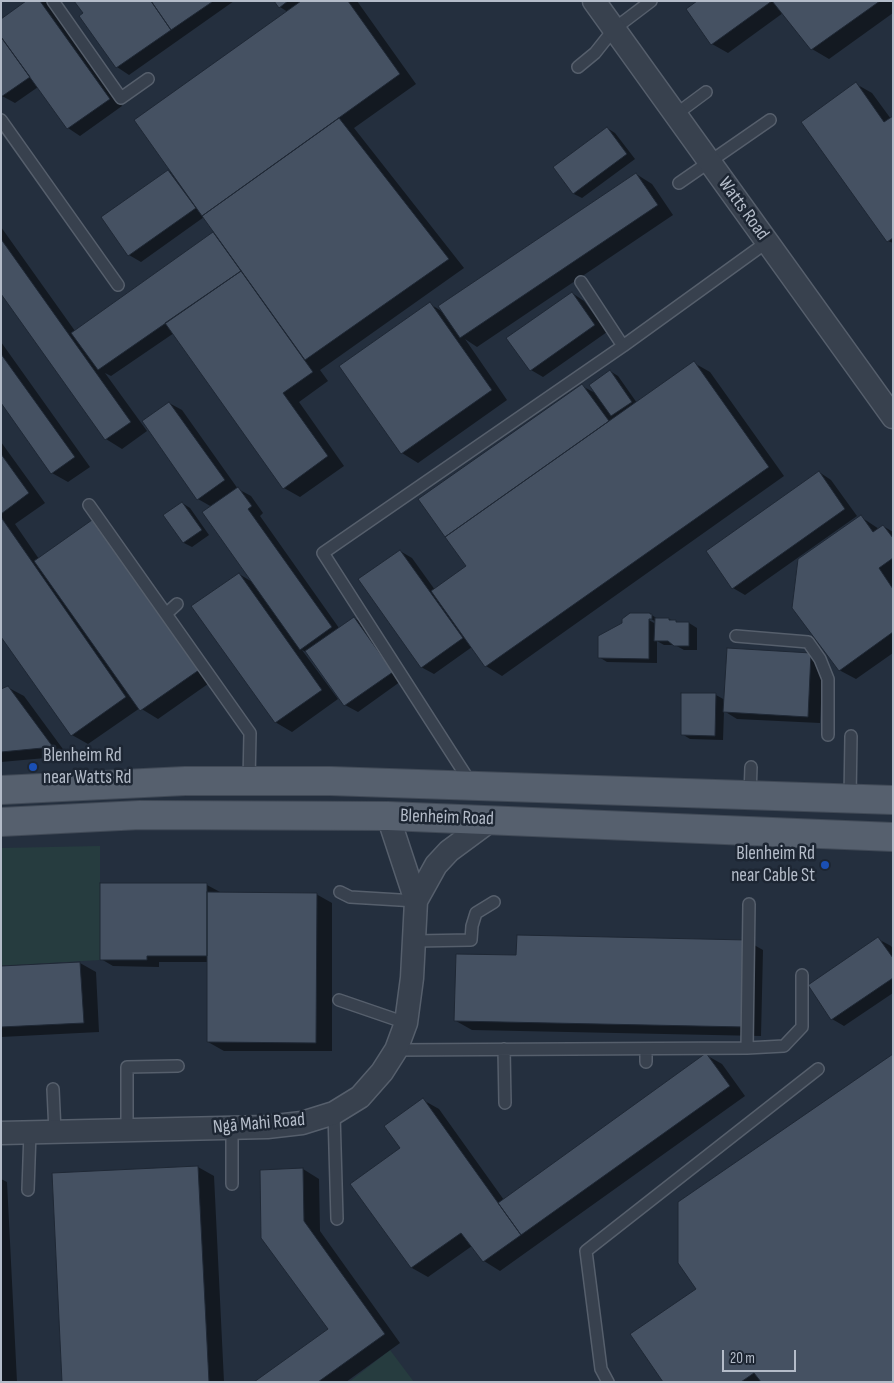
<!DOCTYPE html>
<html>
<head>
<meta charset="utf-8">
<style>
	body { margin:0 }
	#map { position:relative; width:894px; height:1383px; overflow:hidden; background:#242f3e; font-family:"Sofia Sans Condensed",sans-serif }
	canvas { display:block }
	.frame { position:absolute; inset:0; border:2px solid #b4bcc9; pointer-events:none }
	.scale { position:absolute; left:722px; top:1350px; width:74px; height:22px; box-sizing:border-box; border:2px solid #b4bcc9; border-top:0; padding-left:6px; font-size:15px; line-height:18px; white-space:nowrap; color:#b4bcc9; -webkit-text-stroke:4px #1d2633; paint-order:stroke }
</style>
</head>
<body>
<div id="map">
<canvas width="894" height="1383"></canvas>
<div class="frame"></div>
<div class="scale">20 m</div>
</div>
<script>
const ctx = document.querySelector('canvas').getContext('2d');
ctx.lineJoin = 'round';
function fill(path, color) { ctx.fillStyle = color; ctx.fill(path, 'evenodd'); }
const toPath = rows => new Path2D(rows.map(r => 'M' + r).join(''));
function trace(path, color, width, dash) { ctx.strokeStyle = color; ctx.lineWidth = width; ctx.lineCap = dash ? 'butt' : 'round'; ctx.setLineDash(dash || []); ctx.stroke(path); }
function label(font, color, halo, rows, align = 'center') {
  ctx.font = font + ' "Sofia Sans Condensed",sans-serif'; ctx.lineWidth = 5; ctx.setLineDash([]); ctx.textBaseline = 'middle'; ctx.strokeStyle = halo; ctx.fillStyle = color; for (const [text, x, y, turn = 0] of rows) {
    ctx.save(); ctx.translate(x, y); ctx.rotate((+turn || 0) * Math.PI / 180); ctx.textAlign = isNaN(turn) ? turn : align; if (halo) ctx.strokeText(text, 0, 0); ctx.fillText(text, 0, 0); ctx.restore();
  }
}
const green = toPath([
	[100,846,100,960,1,966,1,848],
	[390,1350,414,1382,349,1382]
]);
const shadow = toPath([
	[28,1,45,1,48,3,122,106,80,136,68,128,38,87,15,103,2,96],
	[76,1,234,1,129,75,117,67],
	[276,1,357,1,416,84,354,128,464,268,320,370,328,381,299,402,344,466,300,497,284,488,174,333,111,376,105,373,147,431,122,449,106,439,1,292,1,227,75,331,213,234,217,236,204,217,141,262,129,255,169,171,174,174,288,12,280,7],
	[699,1,893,1,893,13,829,59,812,49,783,13,728,53,712,44],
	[856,84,872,93,891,119,893,118,893,243,888,241],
	[607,128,615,133,635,159,582,198,574,194],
	[636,174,652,184,673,215,477,347,465,339,507,400,418,463,402,453,430,304,443,312],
	[572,293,584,301,607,332,543,377,531,370],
	[1,342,90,467,68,482,52,473,1,401],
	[694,363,710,372,784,476,502,676,486,666,472,647,434,674,421,667,400,551,412,558,435,590,468,566,420,500,582,386,597,394,610,371,618,376,637,403],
	[169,403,182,410,238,489,251,496,263,513,260,516,339,628,354,618,366,625,404,679,358,712,345,705,308,653,302,650,338,699,292,732,275,722,239,574,254,583,212,507,198,499],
	[1,442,45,503,15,524,39,559,92,521,108,531,215,679,158,719,140,708,88,744,72,735,1,635],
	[819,472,831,480,857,516,745,595,733,588],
	[182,503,190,508,209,535,192,547,184,543],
	[861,517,879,529,883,526,893,532,893,653,856,679,839,670],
	[631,614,650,614,658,619,669,619,679,623,689,623,697,628,697,650,684,650,675,645,664,645,657,641,657,663,607,662,599,657,599,636,624,624,624,620],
	[645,615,656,622,656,624,643,617],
	[811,654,823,662,820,723,737,719,724,711,723,740,690,739,682,734,716,695,725,700],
	[7,687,24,696,68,756,1,762,1,690],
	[101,885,207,885,220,892,220,894,316,894,332,903,332,1051,224,1051,208,1042,208,962,159,962,159,967,113,966,101,959],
	[878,939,891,946,893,949,893,993,844,1026,832,1019],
	[747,941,763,950,761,1036,472,1030,456,1021,517,956],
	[80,963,96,972,99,1032,1,1037,1,967],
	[706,1055,722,1064,745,1096,500,1271,484,1261,472,1246,428,1277,412,1268,352,1184,402,1148,423,1100,439,1109,504,1200],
	[198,1167,214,1176,224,1382,64,1382],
	[303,1169,319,1179,320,1231,400,1343,346,1382,256,1382,330,1329,262,1238],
	[1,1179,7,1182,17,1382,1,1382],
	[698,1289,893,1382,665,1382]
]);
const building = toPath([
	[26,1,40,1,110,99,67,129,1,37,1,19,26,1],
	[74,1,151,1,171,30,116,68,79,16,83,13,74,1],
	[151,1,211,1,212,2,171,30,151,1],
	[274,1,288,1,279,8,274,1],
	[301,1,348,1,400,74,202,216,134,120,301,1],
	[697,1,772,1,711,45,686,9,697,1],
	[772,1,880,1,811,50,772,1],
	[1,37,30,77,1,97,1,37],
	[856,82,884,122,893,116,893,238,887,242,801,122,856,82],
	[339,118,449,259,305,360,202,216,339,118],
	[607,127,627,154,573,194,553,167,607,127],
	[168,170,196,208,128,256,101,217,168,170],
	[636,173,658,205,460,338,438,306,636,173],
	[213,232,241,271,98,370,71,333,213,232],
	[1,239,131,422,105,440,1,294,1,239],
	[241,271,313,372,283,393,328,456,283,489,165,323,241,271],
	[572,292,595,325,530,371,506,338,572,292],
	[430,302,492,390,401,454,339,366,430,302],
	[1,354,75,457,51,474,1,403,1,354],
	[694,361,769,467,485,667,431,591,466,566,445,537,694,361],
	[610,370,632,402,611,416,589,385,610,370],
	[582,384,609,421,445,537,418,499,582,384],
	[169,402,225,480,197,500,142,421,169,402],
	[1,454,29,493,1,514,1,454],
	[819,471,845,509,732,589,706,551,819,471],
	[238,487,252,506,248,509,332,627,300,650,202,512,238,487],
	[182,502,202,530,183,543,163,515,182,502],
	[861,515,873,532,883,525,893,538,893,558,879,568,893,589,893,632,839,671,792,608,798,559,861,515],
	[1,517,126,697,71,736,1,637,1,517],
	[92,520,199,670,140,711,34,561,92,520],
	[400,550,463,638,421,668,358,579,400,550],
	[239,573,322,690,275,723,191,606,239,573],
	[630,613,650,613,650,614,652,614,652,619,649,619,649,659,598,658,598,636,622,623,622,619,630,613],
	[354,617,393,672,344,706,305,651,354,617],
	[655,618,669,618,669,620,676,620,676,622,689,622,689,646,674,646,668,641,654,641,655,618],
	[727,648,811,653,808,717,723,712,727,648],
	[8,686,53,747,1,752,1,689,8,686],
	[681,693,716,693,715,736,681,735,681,693],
	[100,883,207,883,207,956,147,956,147,960,100,960,100,883],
	[207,892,317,893,316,1043,207,1042,207,892],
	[517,935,747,940,745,1027,454,1021,456,954,516,955,517,935],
	[878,937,893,958,893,978,831,1020,808,985,878,937],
	[80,962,84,1023,1,1027,1,966,80,962],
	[706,1053,730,1086,521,1235,498,1203,706,1053],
	[893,1054,893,1382,761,1382,754,1373,741,1382,663,1382,630,1334,696,1289,678,1263,678,1202,893,1054],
	[423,1098,521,1235,483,1262,461,1233,411,1268,350,1184,400,1148,384,1126,423,1098],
	[198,1166,209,1382,62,1382,52,1173,198,1166],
	[303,1168,304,1221,385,1334,318,1382,254,1382,328,1329,261,1238,260,1170,303,1168]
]);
const service = toPath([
	[53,1,121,98,148,79],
	[578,67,595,53,614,29,651,1],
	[675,115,706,92],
	[1,120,118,285],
	[679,183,770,120],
	[581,282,623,346,767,242],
	[89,505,250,733,249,781],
	[166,614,177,604],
	[736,636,808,642,820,659,828,679,828,735],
	[472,785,323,553,623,346],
	[750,795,751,767],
	[850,799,851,736],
	[340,892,350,897,416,901],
	[749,904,747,1048,784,1046,802,1027,802,975],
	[415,941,471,940,472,926,476,913,494,902],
	[339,1000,406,1023],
	[504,1049,505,1103],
	[646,1049,646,1062],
	[396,1050,747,1048],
	[53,1089,55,1132],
	[334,1113,337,1219],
	[232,1128,232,1184],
	[127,1130,127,1067,178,1066],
	[28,1190,30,1132],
	[608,1382,601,1369,586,1251,818,1069]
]);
const minor = toPath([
	[594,1,893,417],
	[416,901,436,865,449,851,491,820],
	[1,1133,267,1127,302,1123,334,1113,360,1097,382,1072,396,1050,406,1023,412,978,416,901,388,816]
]);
const primary = toPath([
	[1,790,185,781,330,781,893,800],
	[1,822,140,815,388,816,893,837]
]);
const markers = [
	[33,767,5,"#1a4fb4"],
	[825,865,5,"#1a4fb4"]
];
const streetNames = [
	["Watts Road",743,209,54],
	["Blenheim Road",447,818,2],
	["Ngā Mahi Road",259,1124,-5]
];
const poiNames = [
	["Blenheim Rd",43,756],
	["near Watts Rd",43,778],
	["Blenheim Rd",815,854,"right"],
	["near Cable St",815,876,"right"]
];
fill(green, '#263c3f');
fill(shadow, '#0007');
fill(building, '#455162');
trace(building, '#1f2835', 1);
trace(service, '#565f6c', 14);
trace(minor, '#565f6c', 25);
trace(primary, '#414a57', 30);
trace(service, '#38414e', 11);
trace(minor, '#38414e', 22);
trace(primary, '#56606e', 28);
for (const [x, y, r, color] of markers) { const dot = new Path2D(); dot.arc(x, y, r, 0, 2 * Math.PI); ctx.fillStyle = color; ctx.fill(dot); trace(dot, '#1d2633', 2); }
label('19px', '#b4bcc9', '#1d2633', streetNames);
label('19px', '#b4bcc9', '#1d2633', poiNames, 'left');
</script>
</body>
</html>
